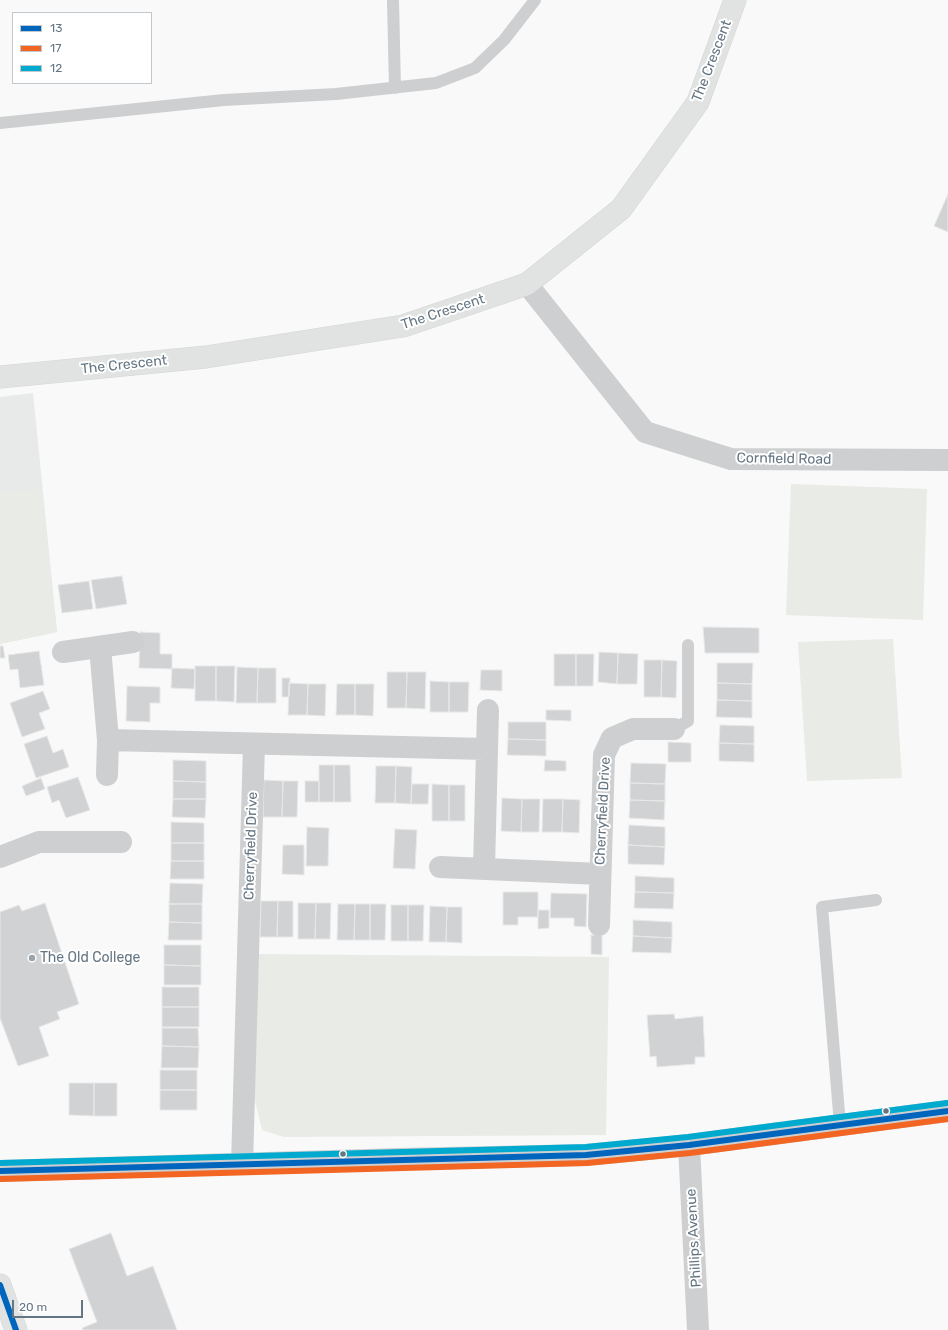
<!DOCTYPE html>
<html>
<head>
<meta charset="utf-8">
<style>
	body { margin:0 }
	#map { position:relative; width:948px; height:1330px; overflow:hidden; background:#f9f9f9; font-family:Rubik,sans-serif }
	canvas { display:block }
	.legend { position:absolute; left:12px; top:12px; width:140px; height:72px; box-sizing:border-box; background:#fff; border:1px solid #c1c8cd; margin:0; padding:5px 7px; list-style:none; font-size:12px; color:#657683 }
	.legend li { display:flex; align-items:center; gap:8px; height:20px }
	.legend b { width:20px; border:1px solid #c1c8cd }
	.scale { position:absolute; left:12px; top:1300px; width:71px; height:18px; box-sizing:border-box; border:2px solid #657683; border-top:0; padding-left:5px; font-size:12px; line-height:14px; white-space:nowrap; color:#657683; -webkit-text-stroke:3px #fff; paint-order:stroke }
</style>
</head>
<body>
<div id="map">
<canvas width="948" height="1330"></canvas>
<ul class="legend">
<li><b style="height:5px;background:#0065bd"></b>13</li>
<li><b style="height:5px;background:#f26522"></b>17</li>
<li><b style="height:5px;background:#00a9ce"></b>12</li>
</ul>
<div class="scale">20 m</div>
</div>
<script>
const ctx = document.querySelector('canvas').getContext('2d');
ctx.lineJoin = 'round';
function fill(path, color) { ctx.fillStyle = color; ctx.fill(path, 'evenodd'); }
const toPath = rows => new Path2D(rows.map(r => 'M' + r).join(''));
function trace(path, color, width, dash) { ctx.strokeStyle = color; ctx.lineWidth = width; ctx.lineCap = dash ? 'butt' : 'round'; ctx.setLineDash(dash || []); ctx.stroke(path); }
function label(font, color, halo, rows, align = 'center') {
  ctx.font = font + ' Rubik,sans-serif'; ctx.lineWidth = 4; ctx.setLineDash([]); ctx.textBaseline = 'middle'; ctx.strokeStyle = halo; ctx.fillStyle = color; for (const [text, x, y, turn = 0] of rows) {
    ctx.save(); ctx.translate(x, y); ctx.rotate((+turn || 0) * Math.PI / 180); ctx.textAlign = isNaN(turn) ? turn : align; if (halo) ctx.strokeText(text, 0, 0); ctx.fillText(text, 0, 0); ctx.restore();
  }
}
const built = toPath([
	[33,393,57,632,0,644,0,397]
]);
const green = toPath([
	[791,484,927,489,923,620,786,615],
	[42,489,57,632,0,644,0,492],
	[893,639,902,778,807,781,798,642],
	[254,954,609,957,606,1135,284,1137,262,1130,255,1101]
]);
const building = toPath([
	[948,194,948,232,934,226,948,194],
	[122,576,127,604,96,609,91,580,122,576],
	[89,581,93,609,62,613,58,585,89,581],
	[703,627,759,628,759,653,705,653,703,627],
	[140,632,160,633,160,654,172,654,172,669,139,668,140,632],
	[0,646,3,646,5,658,0,658,0,646],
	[39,651,44,685,20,688,18,669,10,670,8,655,39,651],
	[599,652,618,653,617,684,598,682,599,652],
	[618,653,638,654,637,684,617,684,618,653],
	[554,654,576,654,576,686,554,686,554,654],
	[576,654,594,654,593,686,576,686,576,654],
	[644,660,662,660,661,697,644,697,644,660],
	[662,660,677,661,676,698,661,697,662,660],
	[717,663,753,663,752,684,717,683,717,663],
	[195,666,216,666,216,701,195,701,195,666],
	[216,666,235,666,234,702,216,701,216,666],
	[237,667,258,668,257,703,236,703,237,667],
	[172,668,195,669,194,689,171,688,172,668],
	[258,668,276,668,276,703,257,703,258,668],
	[481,670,502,670,502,691,480,690,481,670],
	[387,672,407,672,406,708,387,708,387,672],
	[407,672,426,672,425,709,406,708,407,672],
	[282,678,290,678,289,697,282,697,282,678],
	[430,681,449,682,449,712,430,712,430,681],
	[449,682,469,682,468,712,449,712,449,682],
	[289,683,308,684,307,715,288,715,289,683],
	[717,683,752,684,752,701,717,700,717,683],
	[308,684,326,684,325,716,307,715,308,684],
	[337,684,355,684,355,715,336,715,337,684],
	[355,684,374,684,373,716,355,715,355,684],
	[127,686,160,687,160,703,150,703,150,722,126,721,127,686],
	[43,691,50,709,39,713,45,729,22,737,10,703,43,691],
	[717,700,752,701,752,718,716,717,717,700],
	[546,710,571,710,571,721,546,720,546,710],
	[508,722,546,722,546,740,508,739,508,722],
	[720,725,754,726,754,744,719,743,720,725],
	[47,736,53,753,63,749,69,767,36,778,24,744,47,736],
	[508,739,546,740,546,756,507,755,508,739],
	[668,742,691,743,691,762,668,762,668,742],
	[719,743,754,744,754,762,719,761,719,743],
	[173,760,206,761,206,782,173,781,173,760],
	[545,760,566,761,566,771,544,771,545,760],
	[631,763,666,764,665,784,630,783,631,763],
	[319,765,334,765,334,802,319,802,319,765],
	[334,765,350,765,351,802,334,802,334,765],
	[376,766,396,766,395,803,375,803,376,766],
	[396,766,412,767,411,804,395,803,396,766],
	[78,777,90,810,66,818,59,800,52,803,47,787,78,777],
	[41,778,45,789,26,796,22,786,41,778],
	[264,780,283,781,282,817,263,817,264,780],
	[173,781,206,782,206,799,173,799,173,781],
	[283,781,298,781,297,817,282,817,283,781],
	[305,781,319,781,319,802,305,802,305,781],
	[630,783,665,784,665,801,630,800,630,783],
	[412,784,429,784,428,804,411,804,412,784],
	[432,784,449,785,449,821,432,821,432,784],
	[449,785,465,785,465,821,449,821,449,785],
	[502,798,522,799,521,832,501,831,502,798],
	[173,799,206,799,205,818,172,817,173,799],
	[522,799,540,799,539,832,521,832,522,799],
	[543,799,563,799,562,832,542,832,543,799],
	[563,799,580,800,579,833,562,832,563,799],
	[630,800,665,801,664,820,629,818,630,800],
	[171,822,204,823,204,843,171,843,171,822],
	[629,825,665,827,665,847,628,845,629,825],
	[307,827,329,828,328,866,306,866,307,827],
	[395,829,417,830,415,869,393,868,395,829],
	[171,843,204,843,204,861,171,861,171,843],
	[283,845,304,845,304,875,282,874,283,845],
	[628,845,665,847,664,865,628,864,628,845],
	[171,861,204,861,204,879,170,879,171,861],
	[635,876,674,878,674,893,635,892,635,876],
	[170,883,203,884,202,904,169,904,170,883],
	[503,892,538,892,538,917,518,917,518,925,503,925,503,892],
	[635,892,674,893,673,909,634,908,635,892],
	[551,893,587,894,586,927,574,926,574,918,550,918,551,893],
	[261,901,278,901,277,937,260,937,261,901],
	[278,901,293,901,293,937,277,937,278,901],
	[45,903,79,1004,57,1012,60,1019,39,1027,49,1056,18,1066,0,1018,0,912,19,905,22,911,45,903],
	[298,903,316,903,315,939,298,939,298,903],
	[316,903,331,903,330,939,315,939,316,903],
	[169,904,202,904,202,923,169,922,169,904],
	[338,904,355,904,354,940,337,940,338,904],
	[355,904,370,904,370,940,354,940,355,904],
	[370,904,386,904,385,940,370,940,370,904],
	[391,905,408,905,408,941,391,941,391,905],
	[408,905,424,905,423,941,408,941,408,905],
	[430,906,447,907,446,942,429,942,430,906],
	[447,907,462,907,462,943,446,942,447,907],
	[538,910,549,910,549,928,538,929,538,910],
	[633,920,672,922,672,938,633,936,633,920],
	[169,922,202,923,202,940,168,940,169,922],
	[591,935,602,935,602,955,591,954,591,935],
	[633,936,672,938,671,953,632,952,633,936],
	[164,945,201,945,201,966,164,965,164,945],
	[164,965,201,966,201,985,164,985,164,965],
	[162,987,199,987,199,1007,162,1007,162,987],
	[162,1007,199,1007,199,1027,162,1027,162,1007],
	[674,1014,675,1019,703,1016,705,1057,695,1057,695,1064,657,1067,656,1056,650,1057,647,1015,674,1014],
	[162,1028,198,1028,199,1047,162,1046,162,1028],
	[162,1046,199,1047,198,1068,161,1068,162,1046],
	[160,1070,197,1070,197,1090,160,1090,160,1070],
	[69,1083,94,1083,94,1116,69,1115,69,1083],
	[94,1083,117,1083,117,1116,94,1116,94,1083],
	[160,1090,197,1090,197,1110,160,1110,160,1090],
	[111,1233,127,1276,153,1266,177,1330,83,1330,82,1328,97,1322,69,1249,111,1233]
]);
const lane = toPath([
	[393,0,395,88],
	[0,123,224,100,336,94,436,83,475,68,504,40,535,0],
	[674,729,688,721,688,645],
	[840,1125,822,907,876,900]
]);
const street = toPath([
	[527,284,645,432,731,459,948,460],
	[100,647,108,740,107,775],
	[63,652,133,642],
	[108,740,486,749],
	[0,857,39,842,121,842],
	[440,867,600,874],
	[484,868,488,710],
	[599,925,604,755,612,738,633,729,674,729],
	[689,1145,698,1330],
	[242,1164,254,744],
	[0,1171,399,1159,586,1155,689,1145,948,1111]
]);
const secondary = toPath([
	[0,377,206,357,403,326,527,284,621,209,698,102,735,0],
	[0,1285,16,1330]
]);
const bus1 = toPath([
	[0,1171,586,1155,689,1145,948,1111],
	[0,1285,16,1330]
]);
const bus2 = toPath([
	[0,1179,587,1163,690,1153,948,1119]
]);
const bus3 = toPath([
	[0,1163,586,1147,688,1137,947,1103]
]);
const markers = [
	[32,958,4,"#99a4ac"],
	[886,1111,3.5,"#657683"],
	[343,1154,3.5,"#657683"]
];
const streetNames = [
	["The Crescent",712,61,-69],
	["The Crescent",443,312,-18],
	["The Crescent",124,365,-6],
	["Cornfield Road",784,459,1],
	["Cherryfield Drive",603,811,-87],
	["Cherryfield Drive",251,846,-88],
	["Phillips Avenue",694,1238,-93]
];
const poiNames = [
	["The Old College",40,958]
];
fill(built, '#e8e9e9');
fill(green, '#e8ebe6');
fill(building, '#d0d2d3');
trace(building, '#e8e8e8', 1);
trace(secondary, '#d5d6d7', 23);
trace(lane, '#cecfd0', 12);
trace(street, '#cecfd0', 22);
trace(secondary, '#e1e2e2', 22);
trace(bus1, '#0065bd', 6);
trace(bus2, '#f26522', 6);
trace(bus3, '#00a9ce', 6);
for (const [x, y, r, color] of markers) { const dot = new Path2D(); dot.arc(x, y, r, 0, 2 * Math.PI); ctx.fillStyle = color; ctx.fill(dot); trace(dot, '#fff', 1.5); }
label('14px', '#657683', '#fff', streetNames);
label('14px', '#657683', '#fff', poiNames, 'left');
</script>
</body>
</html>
